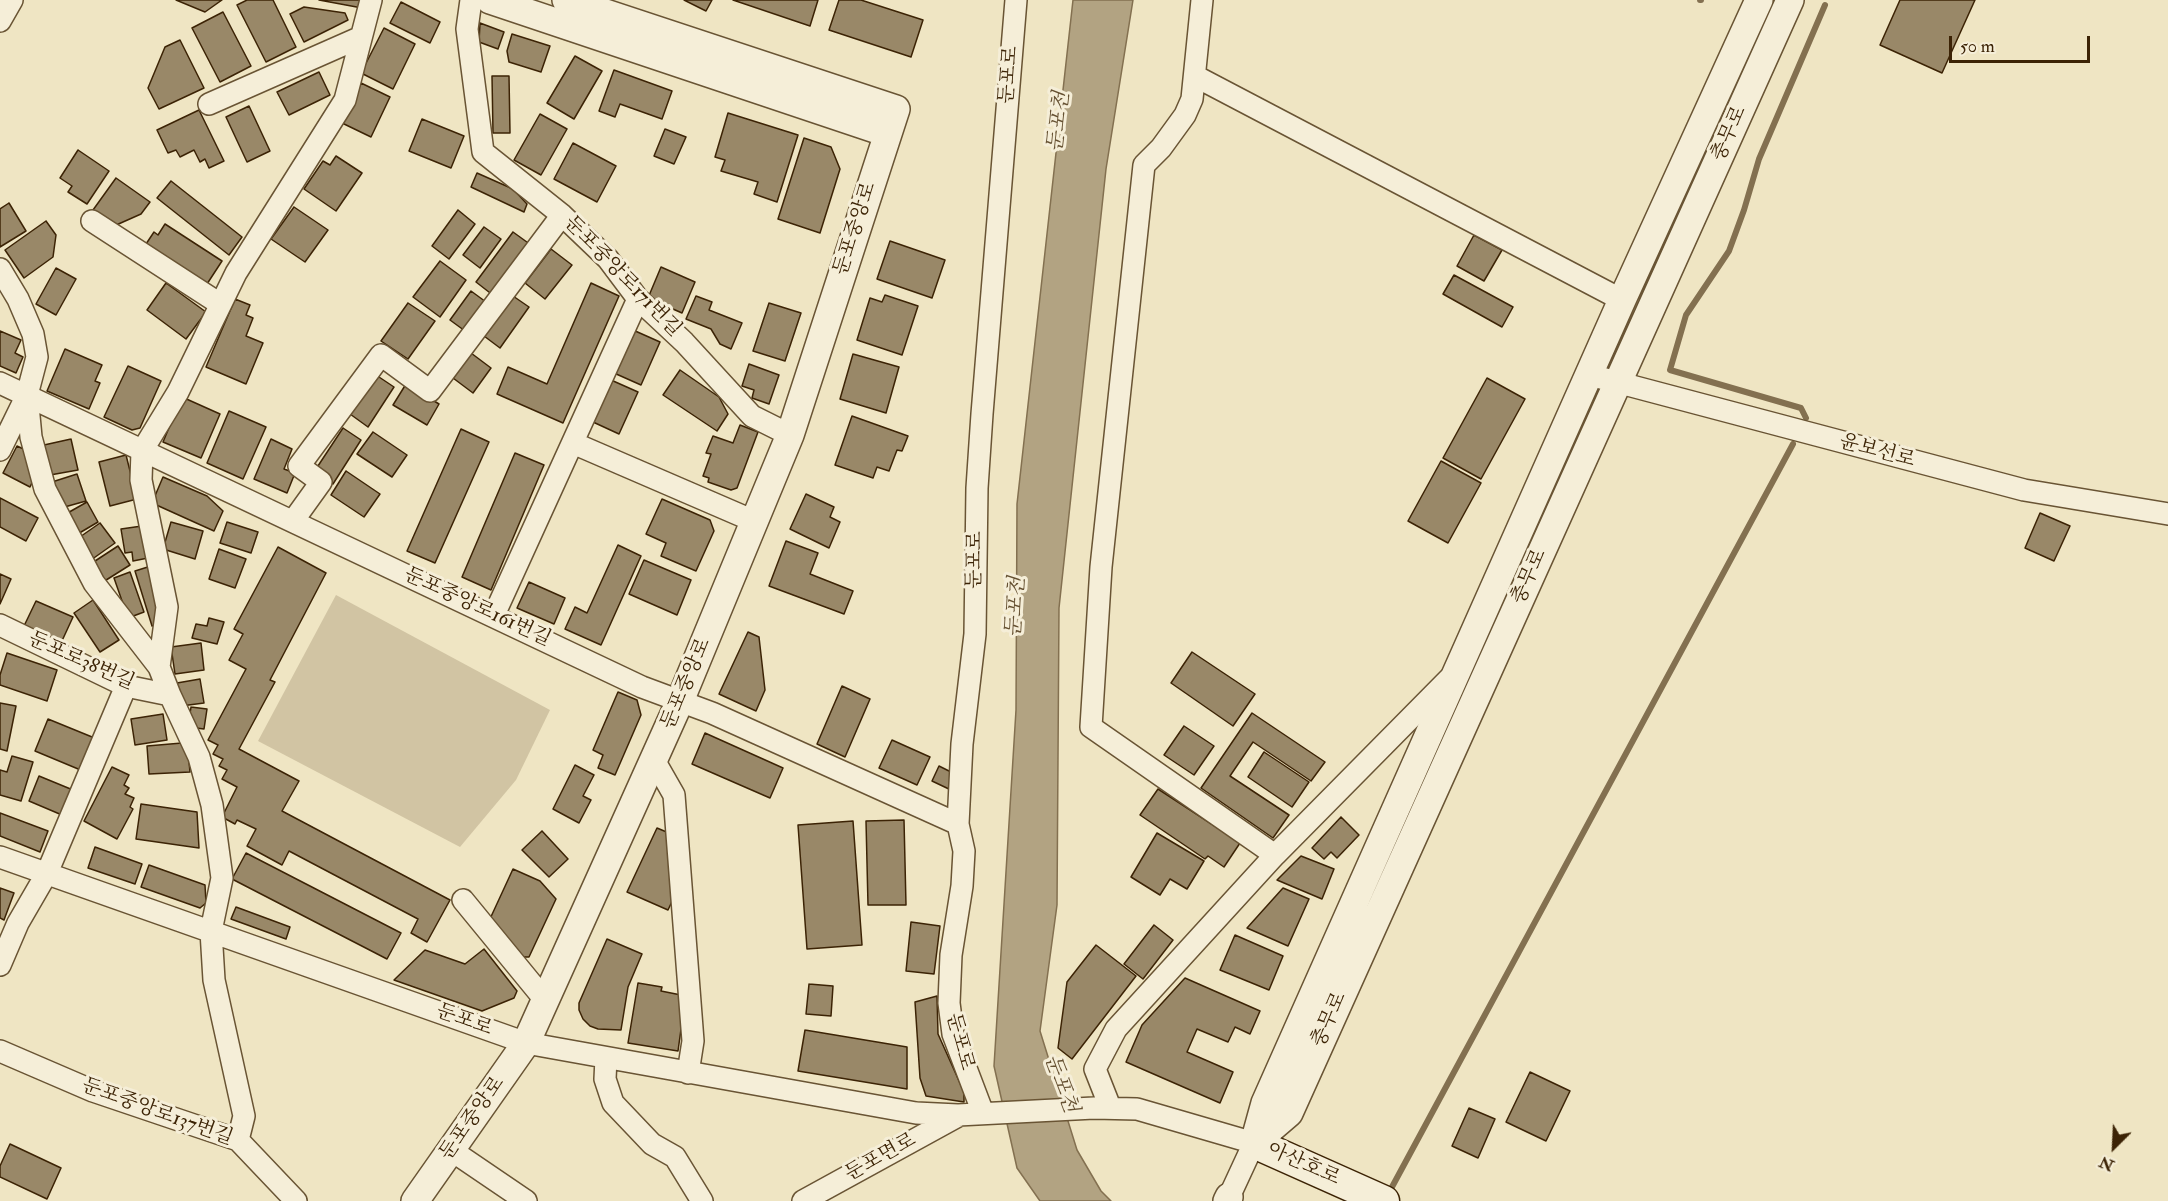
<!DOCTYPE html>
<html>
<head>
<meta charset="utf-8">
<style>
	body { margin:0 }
	#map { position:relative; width:2168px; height:1201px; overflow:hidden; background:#efe5c3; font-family:"IM FELL Double Pica",serif }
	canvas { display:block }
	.north { position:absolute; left:2084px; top:1117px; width:60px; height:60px; -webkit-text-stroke:4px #f5eed8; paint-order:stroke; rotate:204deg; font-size:16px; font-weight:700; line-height:24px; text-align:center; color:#3c2305 }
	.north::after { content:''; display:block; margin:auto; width:21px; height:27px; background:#3c2305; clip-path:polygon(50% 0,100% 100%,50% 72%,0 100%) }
	.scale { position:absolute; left:1949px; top:36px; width:141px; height:27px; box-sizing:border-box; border:3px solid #3c2305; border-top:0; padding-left:8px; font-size:18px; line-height:21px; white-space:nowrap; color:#3c2305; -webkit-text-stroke:4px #f5eed8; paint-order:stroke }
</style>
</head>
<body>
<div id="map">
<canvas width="2168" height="1201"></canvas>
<div class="north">N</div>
<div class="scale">50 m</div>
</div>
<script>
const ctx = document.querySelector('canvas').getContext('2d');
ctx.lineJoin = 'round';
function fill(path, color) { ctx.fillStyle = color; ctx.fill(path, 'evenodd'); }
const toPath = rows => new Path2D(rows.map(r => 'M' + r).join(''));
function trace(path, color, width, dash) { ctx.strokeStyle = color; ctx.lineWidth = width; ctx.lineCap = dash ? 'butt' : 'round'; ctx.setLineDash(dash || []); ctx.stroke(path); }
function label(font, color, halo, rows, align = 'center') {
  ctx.font = font + ' "IM FELL Double Pica","Noto Serif KR",serif'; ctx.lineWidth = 6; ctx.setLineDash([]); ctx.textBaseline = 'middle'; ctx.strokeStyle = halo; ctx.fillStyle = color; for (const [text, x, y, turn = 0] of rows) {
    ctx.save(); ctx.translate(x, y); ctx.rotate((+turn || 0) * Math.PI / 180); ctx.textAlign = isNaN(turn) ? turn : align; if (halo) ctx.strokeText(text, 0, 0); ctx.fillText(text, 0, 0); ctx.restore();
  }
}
const green = toPath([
	[336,595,550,710,516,780,460,847,258,741]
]);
const water = toPath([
	[1073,0,1133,0,1106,169,1059,608,1057,905,1040,1031,1077,1150,1101,1191,1111,1201,1040,1201,1017,1168,994,1066,1016,710,1017,504,1073,0]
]);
const stream = toPath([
	[1700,0,1701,0],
	[1806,418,1801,408,1670,370,1686,315,1729,251,1744,210,1759,159,1825,5],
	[1392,1187,1793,444]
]);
const building = toPath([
	[176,0,222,0,205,12,176,0],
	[247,0,273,0,296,47,266,62,237,5,247,0],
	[319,0,364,0,362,8,319,0],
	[684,0,712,0,706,11,684,0],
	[733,0,818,0,810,26,733,0],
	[839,0,861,0,923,20,911,57,829,30,839,0],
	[1900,0,1975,0,1942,73,1880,45,1900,0],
	[401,2,440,22,430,43,390,23,401,2],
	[304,7,345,13,348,20,304,42,290,14,304,7],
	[223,12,251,66,220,82,192,28,223,12],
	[480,23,504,32,498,49,479,42,480,23],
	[384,28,415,44,393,89,361,73,384,28],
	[512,34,550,46,541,72,509,62,507,51,512,34],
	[180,40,204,88,159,109,148,88,165,47,180,40],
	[575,56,602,71,574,119,547,103,575,56],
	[614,70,672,91,662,119,620,104,615,117,599,111,614,70],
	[319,72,330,95,289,115,277,92,319,72],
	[492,76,509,76,510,133,493,133,492,76],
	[361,83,390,97,371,137,342,123,361,83],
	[249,106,270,151,247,162,226,117,249,106],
	[199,110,224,161,209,168,205,159,200,162,194,150,180,157,176,150,168,153,157,130,199,110],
	[728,113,798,135,777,202,754,194,758,182,721,171,725,160,715,157,728,113],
	[540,114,567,129,541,175,514,160,540,114],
	[422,119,464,136,451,168,409,151,422,119],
	[665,129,686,137,674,164,654,156,665,129],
	[804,138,831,147,840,169,820,233,778,219,804,138],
	[573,143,616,166,597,202,554,179,573,143],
	[78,150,109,171,87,204,68,192,72,186,60,178,78,150],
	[336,156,362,173,336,211,304,189,323,161,330,165,336,156],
	[477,173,513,189,527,204,524,212,471,187,477,173],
	[116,178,150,202,141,214,114,226,93,210,116,178],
	[171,181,242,237,229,255,157,198,171,181],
	[9,203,26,231,0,247,0,209,9,203],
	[294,207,328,230,305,262,271,239,294,207],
	[458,210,475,224,449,259,432,246,458,210],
	[46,221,56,235,53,257,24,278,5,250,46,221],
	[165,224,222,261,207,284,146,244,154,232,158,235,165,224],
	[484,227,501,239,480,268,463,255,484,227],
	[513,232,531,245,494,296,476,282,513,232],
	[1474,235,1502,250,1484,281,1457,266,1474,235],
	[890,241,945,260,932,298,877,279,890,241],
	[551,249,572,265,545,299,525,283,551,249],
	[440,261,466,280,440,317,413,297,440,261],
	[661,267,695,282,682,313,648,298,661,267],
	[56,268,76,279,56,315,36,304,56,268],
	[1454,275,1513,307,1502,327,1443,294,1454,275],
	[166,283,206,312,186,339,147,310,166,283],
	[591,283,619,296,563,423,497,394,508,367,547,384,591,283],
	[471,291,486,302,465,331,450,320,471,291],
	[885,295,918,306,902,355,857,340,870,298,882,302,885,295],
	[513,296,529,307,500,348,484,336,513,296],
	[696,296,712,302,709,310,742,323,731,349,720,344,711,329,686,319,696,296],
	[235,299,250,305,246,315,253,318,246,336,263,343,246,384,206,367,235,299],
	[408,303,435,321,408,359,381,341,408,303],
	[769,303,801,313,785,361,753,351,769,303],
	[633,330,660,342,641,385,614,373,633,330],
	[0,331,21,340,15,353,23,357,16,373,0,366,0,331],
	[65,349,102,365,95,381,100,383,89,409,47,391,65,349],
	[471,353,491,368,473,393,453,378,471,353],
	[853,354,899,367,886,413,840,399,853,354],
	[749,364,779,375,769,404,752,398,754,390,742,386,749,364],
	[128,366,161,381,140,428,132,430,104,417,128,366],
	[680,370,719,397,728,414,717,431,663,395,680,370],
	[376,375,394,387,368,427,350,414,376,375],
	[1487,378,1525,399,1481,479,1443,458,1487,378],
	[611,380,638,392,619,434,593,422,611,380],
	[406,384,439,404,427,425,393,405,406,384],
	[182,397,220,414,201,458,163,442,182,397],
	[229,411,266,427,243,479,207,463,229,411],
	[852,416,908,436,902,451,897,450,889,471,877,467,873,478,835,465,852,416],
	[740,425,758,432,737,488,731,490,708,482,709,478,703,476,711,454,706,453,713,436,733,443,740,425],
	[343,428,361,440,333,484,314,472,343,428],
	[461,429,489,442,435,563,407,551,461,429],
	[373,432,407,455,392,477,357,454,373,432],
	[71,439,78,470,50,475,44,445,71,439],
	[271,439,292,449,284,469,295,473,287,493,254,479,271,439],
	[17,446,32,453,36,474,30,487,3,473,17,446],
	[515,453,544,465,491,590,462,577,515,453],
	[126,455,137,499,110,506,99,462,126,455],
	[1441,461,1481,483,1448,543,1408,521,1441,461],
	[346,471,380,494,364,517,331,495,346,471],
	[77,474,86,501,61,508,52,482,77,474],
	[163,477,207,496,223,511,214,531,152,503,163,477],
	[806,494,834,507,830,517,840,522,829,548,790,529,806,494],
	[0,498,38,518,26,541,0,527,0,498],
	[662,499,710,520,714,531,696,571,661,556,666,543,646,534,662,499],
	[87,502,98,522,76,535,64,515,87,502],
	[2040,513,2070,526,2054,561,2025,548,2040,513],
	[171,522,203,531,195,559,163,549,171,522],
	[227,522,258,532,251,553,220,543,227,522],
	[100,523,115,543,91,560,77,539,100,523],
	[142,526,148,558,133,561,132,552,125,553,121,529,142,526],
	[786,541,818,553,810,574,853,591,844,614,769,586,786,541],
	[618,545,641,556,601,645,565,629,575,607,587,613,618,545],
	[118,546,130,565,103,582,92,563,118,546],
	[278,547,326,573,270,680,275,682,239,749,299,781,282,811,450,900,427,942,411,933,418,919,289,851,282,865,247,846,256,829,237,820,235,824,222,817,237,787,222,779,227,770,219,766,223,759,213,754,218,745,208,740,246,669,229,660,243,634,234,629,278,547],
	[219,549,246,559,235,588,209,579,219,549],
	[644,560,691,580,677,615,629,594,644,560],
	[151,566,160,596,155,625,152,626,135,571,151,566],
	[130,572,144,612,128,618,114,578,130,572],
	[0,574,11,579,0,604,0,574],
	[529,582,565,598,554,624,517,608,529,582],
	[93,600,119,640,100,652,74,613,93,600],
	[36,601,73,617,61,643,24,626,36,601],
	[209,618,224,622,217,644,192,638,196,624,207,626,209,618],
	[748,632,759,637,765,690,756,711,719,694,748,632],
	[201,643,204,670,175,674,171,647,201,643],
	[1192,652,1255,694,1233,726,1171,683,1192,652],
	[7,653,57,670,47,701,0,685,0,675,7,653],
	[200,679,204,703,181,706,177,683,200,679],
	[842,686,870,699,845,757,817,744,842,686],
	[618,692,637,700,641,715,615,775,598,768,603,755,593,750,618,692],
	[0,703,16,706,7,751,0,749,0,703],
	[191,707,207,709,204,729,188,727,191,707],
	[1252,713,1325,762,1311,781,1253,742,1230,776,1289,815,1273,838,1201,788,1252,713],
	[163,714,167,740,135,745,131,719,163,714],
	[48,719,97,739,83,771,35,751,48,719],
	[1184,726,1214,746,1194,775,1164,755,1184,726],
	[705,733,783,768,770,798,692,764,705,733],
	[892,740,930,757,917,785,879,768,892,740],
	[182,743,188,751,190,772,149,774,147,746,182,743],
	[1264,752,1309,782,1292,807,1248,777,1264,752],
	[12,756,33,762,21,801,0,795,0,770,7,772,12,756],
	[575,765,594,775,583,796,591,800,579,823,553,809,575,765],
	[939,766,953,773,951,790,932,781,939,766],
	[112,767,129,775,124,785,129,788,125,794,134,798,130,807,133,809,117,839,84,821,112,767],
	[39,776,73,790,62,815,29,801,39,776],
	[1158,789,1224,832,1226,829,1242,840,1224,867,1208,856,1205,859,1140,815,1158,789],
	[141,804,197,812,199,848,136,839,141,804],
	[0,813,48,831,40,852,0,836,0,813],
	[1341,817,1359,835,1337,858,1331,852,1324,859,1312,848,1341,817],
	[904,820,906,905,868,905,866,821,904,820],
	[853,821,862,945,807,949,798,825,853,821],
	[657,828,669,833,675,895,668,910,627,892,657,828],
	[542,831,568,859,549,877,522,850,542,831],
	[1157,833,1204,861,1187,889,1170,879,1160,895,1131,877,1157,833],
	[95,847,142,864,135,884,88,868,95,847],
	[246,853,401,933,387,959,232,879,246,853],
	[1301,856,1334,869,1322,899,1277,880,1301,856],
	[149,865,205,885,206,903,200,908,141,887,149,865],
	[513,869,540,881,556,899,529,957,523,957,489,921,513,869],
	[0,888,14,893,4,920,0,918,0,888],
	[1283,888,1309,899,1288,946,1247,928,1283,888],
	[236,907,290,927,286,939,231,919,236,907],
	[911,922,940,926,934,974,906,971,911,922],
	[1154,925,1173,940,1143,979,1124,964,1154,925],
	[1235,935,1283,956,1269,990,1220,970,1235,935],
	[607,939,642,954,628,987,621,1030,598,1029,590,1026,583,1019,579,1010,579,1003,607,939],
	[1096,945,1136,976,1072,1059,1058,1048,1067,982,1096,945],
	[484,949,517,991,514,998,482,1011,394,980,425,950,465,964,484,949],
	[1185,978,1260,1011,1250,1034,1235,1027,1228,1042,1197,1029,1187,1052,1233,1072,1220,1103,1126,1062,1142,1025,1185,978],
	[638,983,662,987,661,991,681,995,682,1022,678,1051,628,1043,638,983],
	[809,984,833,986,831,1016,806,1014,809,984],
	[937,996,938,1034,964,1092,964,1102,926,1096,920,1078,915,1002,937,996],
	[805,1030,907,1047,907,1089,798,1071,805,1030],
	[1530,1072,1570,1091,1546,1141,1506,1122,1530,1072],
	[1469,1108,1495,1119,1478,1158,1452,1146,1469,1108],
	[10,1144,61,1168,47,1199,0,1177,0,1166,10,1144]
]);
const minor = toPath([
	[471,0,467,29,483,152,562,215,608,259,638,299,684,342,752,416,790,435],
	[1202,0,1192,99,1185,115,1161,148,1144,165,1101,567,1091,727,1275,855],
	[0,21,12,0],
	[1195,76,1622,300],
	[209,104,361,37],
	[92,221,220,304],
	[0,269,18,299,33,334,37,357,27,395,0,450],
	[1590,375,2024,490,2168,514],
	[0,383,642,687,712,713,958,824],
	[27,395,31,437,45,489,94,583,159,667],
	[573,443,756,522],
	[293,521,321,482,299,466,381,355,430,391,562,215],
	[494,615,638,299],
	[0,625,126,686,170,695,199,757,212,805,222,878,211,931,214,980,244,1116,238,1140],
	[170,695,159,667,167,607,141,480,142,451,178,392,236,273,345,100,371,0],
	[654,760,674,795,693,1041,688,1073],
	[0,857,526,1043,916,1113,958,1115,1094,1108,1137,1109,1254,1143,1229,1197],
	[463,900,545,1000],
	[0,965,18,923,47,873,126,686],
	[0,1051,93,1091,238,1140,296,1201],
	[606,1058,605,1079,613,1103,652,1144,675,1157,702,1201],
	[1110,1107,1095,1069,1116,1029,1275,855,1449,679],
	[983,1113,953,1034,949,1003,951,955,962,886,964,851,958,824,962,744,975,634,977,488,982,414,1016,0],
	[451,1150,526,1201],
	[803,1201,958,1116]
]);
const tertiary = toPath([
	[490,0,887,133],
	[1254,1143,1289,1113,1790,0],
	[1254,1143,1265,1103,1622,300,1759,0],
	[415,1201,526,1043,680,701,790,435,896,109,566,0],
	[1227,1201,1229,1197]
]);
const secondary = toPath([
	[1254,1143,1384,1201]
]);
const streetNames = [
	["둔포로",1010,75,-85],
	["충무로",1730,134,-66],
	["둔포중앙로",856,229,-72],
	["둔포중앙로171번길",622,277,46],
	["윤보선로",1877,452,15],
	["둔포로",976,560,-89],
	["충무로",1530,577,-66],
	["둔포중앙로161번길",477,608,25],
	["둔포로38번길",81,662,24],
	["둔포중앙로",687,684,-67],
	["충무로",1330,1020,-66],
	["둔포로",464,1021,20],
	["둔포로",959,1042,75],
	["둔포중앙로137번길",157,1113,20],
	["둔포중앙로",473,1119,-55],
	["둔포면로",881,1158,-29],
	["아산호로",1303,1165,24]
];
const waterNames = [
	["둔포천",1060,122,-83],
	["둔포천",1017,607,-86],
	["둔포천",1060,1084,70]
];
fill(green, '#d1c4a3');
fill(water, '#b2a382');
trace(water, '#837050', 1.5);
trace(stream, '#837050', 6);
fill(building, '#998868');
trace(building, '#3c2305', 1.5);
trace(minor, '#695434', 24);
trace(tertiary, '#695434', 30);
trace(secondary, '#3c2305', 33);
trace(minor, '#f5eed8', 21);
trace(tertiary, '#f5eed8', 27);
trace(secondary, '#f5eed8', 30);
label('20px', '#3c2305', '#f5eed8', streetNames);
label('italic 21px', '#655031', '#f5eed8', waterNames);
</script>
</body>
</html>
